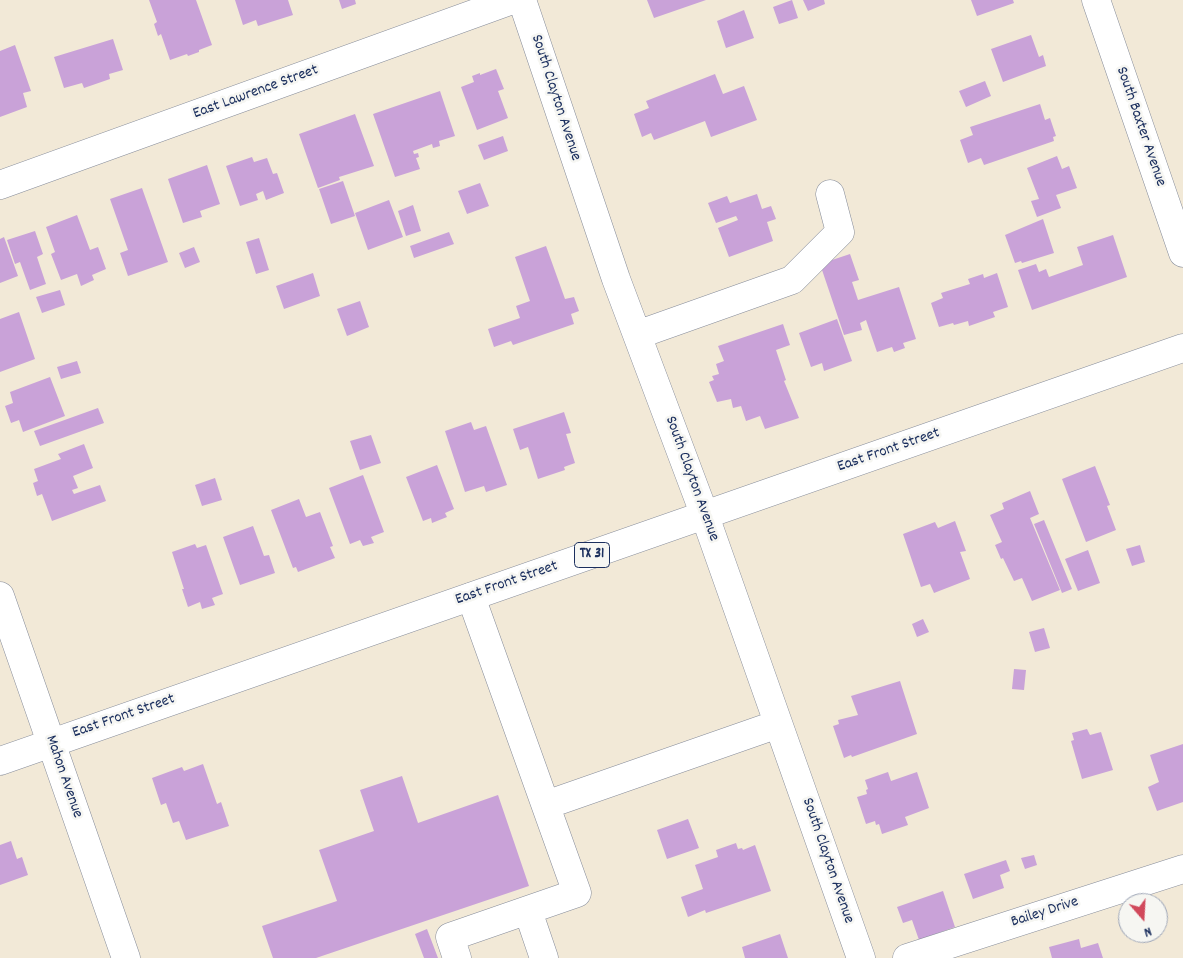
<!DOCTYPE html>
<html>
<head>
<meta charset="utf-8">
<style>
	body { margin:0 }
	#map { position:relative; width:1183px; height:958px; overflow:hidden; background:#f2e9d7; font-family:Dekko,sans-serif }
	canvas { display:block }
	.north { position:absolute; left:1118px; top:893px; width:50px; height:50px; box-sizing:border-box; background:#f6f6f2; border:1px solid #9ea6b7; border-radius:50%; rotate:161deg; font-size:14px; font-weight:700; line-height:20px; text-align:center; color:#1b2f5e }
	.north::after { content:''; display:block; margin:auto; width:18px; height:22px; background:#d1495b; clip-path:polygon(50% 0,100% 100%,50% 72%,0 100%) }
</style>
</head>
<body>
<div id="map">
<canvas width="1183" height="958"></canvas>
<div class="north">N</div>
</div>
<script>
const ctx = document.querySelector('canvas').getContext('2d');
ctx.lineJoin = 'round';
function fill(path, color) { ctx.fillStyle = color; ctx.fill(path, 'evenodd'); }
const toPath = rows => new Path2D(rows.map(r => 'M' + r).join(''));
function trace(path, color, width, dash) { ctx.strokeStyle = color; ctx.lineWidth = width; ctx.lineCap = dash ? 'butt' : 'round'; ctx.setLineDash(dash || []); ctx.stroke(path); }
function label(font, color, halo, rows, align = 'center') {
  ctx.font = font + ' Dekko,sans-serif'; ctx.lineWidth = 5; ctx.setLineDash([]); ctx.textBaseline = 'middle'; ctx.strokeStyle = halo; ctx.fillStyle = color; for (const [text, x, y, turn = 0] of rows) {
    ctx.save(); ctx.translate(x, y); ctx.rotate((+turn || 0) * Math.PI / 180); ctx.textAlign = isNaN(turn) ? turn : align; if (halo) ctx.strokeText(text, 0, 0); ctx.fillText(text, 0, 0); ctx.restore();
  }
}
const building = toPath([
	[149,0,196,0,212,45,199,50,199,52,188,56,187,54,170,60,161,34,158,36,154,24,157,22],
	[235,0,288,0,293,15,258,26,256,20,243,25],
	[339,0,355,0,356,4,342,9],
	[647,0,706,0,654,18],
	[792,0,798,18,779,24,773,7],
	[803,0,824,0,825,4,808,11],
	[971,0,1013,0,1014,3,977,16],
	[744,10,754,38,726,48,717,21],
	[1031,35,1039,57,1043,55,1046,66,1003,82,991,49],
	[113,39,123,70,109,74,110,79,84,88,82,83,64,88,54,57],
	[15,45,31,91,23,93,27,107,0,117,0,51],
	[496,69,504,89,498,91,508,118,477,130,461,87,474,82,472,76,480,73,480,75],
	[715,74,723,94,744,86,757,120,711,137,705,121,654,140,651,133,642,137,634,114,649,108,646,101],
	[985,81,991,96,966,107,959,91],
	[440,91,455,136,439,141,440,146,433,148,432,144,413,151,414,154,418,153,419,157,416,158,420,169,395,177,373,114],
	[1040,104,1045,120,1050,118,1056,136,1053,137,1054,141,984,165,981,158,968,163,960,140,973,135,970,127],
	[355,114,374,166,339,177,340,180,318,188,299,134],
	[503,136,508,151,484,160,478,145],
	[1057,156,1062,169,1069,166,1077,188,1056,195,1061,208,1037,217,1031,201,1039,199,1027,168],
	[252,157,254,162,267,158,273,174,277,173,284,193,266,200,263,191,256,194,258,200,240,206,226,166],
	[207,165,220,204,200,211,202,217,183,223,168,179],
	[343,181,355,216,331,224,319,189],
	[480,183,489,206,467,214,458,191],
	[142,188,168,262,128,276,120,253,128,250,110,199],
	[757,194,762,209,771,206,776,219,767,222,773,241,729,257,718,228,738,220,736,216,716,223,708,203,727,196,730,203],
	[389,200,403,237,368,250,355,213],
	[413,205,421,231,406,236,398,211],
	[77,215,90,250,98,247,106,269,92,275,94,280,81,286,77,274,61,280,51,254,55,252,46,227],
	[1043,219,1054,253,1022,263,1021,261,1015,263,1005,235],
	[35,231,43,254,37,257,46,284,30,290,20,262,15,264,7,240],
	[449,232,454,244,414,258,410,246],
	[1113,235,1127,277,1032,310,1018,270,1036,264,1039,272,1046,269,1049,277,1083,265,1077,247],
	[4,237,18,276,0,283,0,239],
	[259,238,269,270,256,274,246,242],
	[546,246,565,299,574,297,579,311,571,314,574,324,513,345,511,341,494,347,488,329,520,318,516,306,530,301,515,257],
	[194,247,200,262,185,268,179,253],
	[850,254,859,280,852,282,858,300,899,287,916,339,903,343,905,348,894,352,892,347,877,352,866,320,860,323,862,330,844,335,820,264],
	[313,273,320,296,284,309,276,286],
	[997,273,1008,307,993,312,995,317,969,326,968,321,954,325,953,323,939,327,931,303,943,298,941,293,970,284,968,279,983,274,984,278],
	[60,290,65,305,42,313,36,297],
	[360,301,369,327,347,336,337,309],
	[19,312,35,359,0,372,0,319],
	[837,319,852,361,824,371,822,363,811,367,799,333],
	[783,324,790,345,776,350,786,380,784,381,799,418,765,429,760,416,746,421,741,406,733,408,731,399,717,402,709,382,714,380,712,376,719,374,716,364,724,361,718,346],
	[77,361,81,373,61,379,57,367],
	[50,377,65,416,23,432,19,420,11,423,5,406,13,403,10,392],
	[98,408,104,423,40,446,34,431],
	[564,412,571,433,566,434,575,463,564,467,565,470,538,479,528,447,520,450,513,429],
	[471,422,474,430,486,426,507,485,486,492,484,486,465,492,445,431],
	[371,435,381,463,360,470,350,441],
	[84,444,93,468,73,476,78,488,72,490,74,494,100,485,106,501,52,521,42,494,37,496,33,483,38,481,34,469,61,459,58,454],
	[437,465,454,509,445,513,447,517,432,523,431,518,423,521,406,477],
	[1095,466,1110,505,1107,506,1116,530,1086,542,1062,479],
	[363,475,384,532,371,537,374,543,363,546,360,540,350,544,329,488],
	[215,478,222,500,202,506,195,485],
	[1030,491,1039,514,1030,518,1060,590,1032,601,1022,578,1014,581,1003,558,1001,559,995,545,1002,542,990,515,1004,509,1002,503],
	[299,499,306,517,320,512,333,546,330,547,335,558,298,572,296,567,293,568,271,510],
	[1044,520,1072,589,1062,593,1034,524],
	[955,521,966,551,960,552,970,579,934,593,930,584,921,587,903,534,935,522,938,528],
	[253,526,264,556,269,555,275,573,240,585,223,537],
	[195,544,197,548,206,545,223,594,212,598,215,605,202,609,200,602,188,607,182,589,184,589,172,552],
	[1140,545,1145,562,1132,566,1126,549],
	[1088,550,1100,583,1078,591,1065,559],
	[923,619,929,632,917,637,912,624],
	[1044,628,1050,648,1035,652,1029,632],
	[1014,669,1026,670,1024,690,1012,689],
	[900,681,917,734,852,757,851,755,844,758,833,726,839,724,838,720,858,715,851,696],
	[1087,729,1090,735,1101,732,1113,770,1082,779,1071,741,1074,740,1072,733],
	[1183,744,1183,802,1157,811,1148,787,1159,782,1150,755],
	[203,764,217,804,221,802,229,826,186,840,179,821,173,823,166,803,161,805,152,778,182,767,184,771],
	[888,772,891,781,917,772,929,808,905,817,908,825,882,834,879,824,876,825,875,821,866,824,857,797,867,794,866,790,868,789,865,780],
	[402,776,418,823,498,795,529,886,316,958,273,958,262,926,337,901,319,850,374,831,360,790],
	[688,819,699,848,667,859,657,830],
	[11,841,17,859,22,857,28,875,0,885,0,845],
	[736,843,738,849,742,848,743,850,755,845,771,891,706,913,705,910,688,917,681,897,703,889,695,865,718,857,716,850],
	[1034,855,1037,865,1025,869,1021,858],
	[1006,860,1010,871,1000,875,1004,888,973,899,964,874],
	[943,891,955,927,919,940,912,920,903,923,897,907],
	[427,929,438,958,424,958,415,934],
	[780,934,788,958,745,958,742,947],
	[1079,939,1081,948,1098,943,1103,958,1052,958,1049,947]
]);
const minor = toPath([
	[522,0,616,279,705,516,861,958],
	[1096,0,1183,253],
	[0,185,512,0],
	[637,335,792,280,840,232,830,194],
	[0,596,126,958],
	[546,805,778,724],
	[528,911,544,958],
	[457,958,450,937,577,893,471,597],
	[907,958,1183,869]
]);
const major = toPath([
	[0,761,1183,348]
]);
const shields = [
	[592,555,35]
];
const shieldNames = [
	["TX 31",592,555]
];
const streetNames = [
	["East Lawrence Street",256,93,-20],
	["South Clayton Avenue",555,98,72],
	["South Baxter Avenue",1140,127,71],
	["East Front Street",889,451,-19],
	["South Clayton Avenue",691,479,70],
	["East Front Street",507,584,-19],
	["East Front Street",124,717,-19],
	["Mahon Avenue",63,777,71],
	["South Clayton Avenue",827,861,71],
	["Bailey Drive",1045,913,-18]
];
fill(building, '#c9a2d8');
trace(minor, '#868c9a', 29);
trace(major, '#868c9a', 29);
trace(minor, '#fff', 28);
trace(major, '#fff', 28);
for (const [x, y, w] of shields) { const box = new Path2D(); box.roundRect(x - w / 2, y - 12.5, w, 25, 4); ctx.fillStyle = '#f6f6f2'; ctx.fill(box); trace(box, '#1b2f5e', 1); }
label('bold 15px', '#1b2f5e', null, shieldNames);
label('16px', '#1b2f5e', '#f6f6f2', streetNames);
</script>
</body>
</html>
